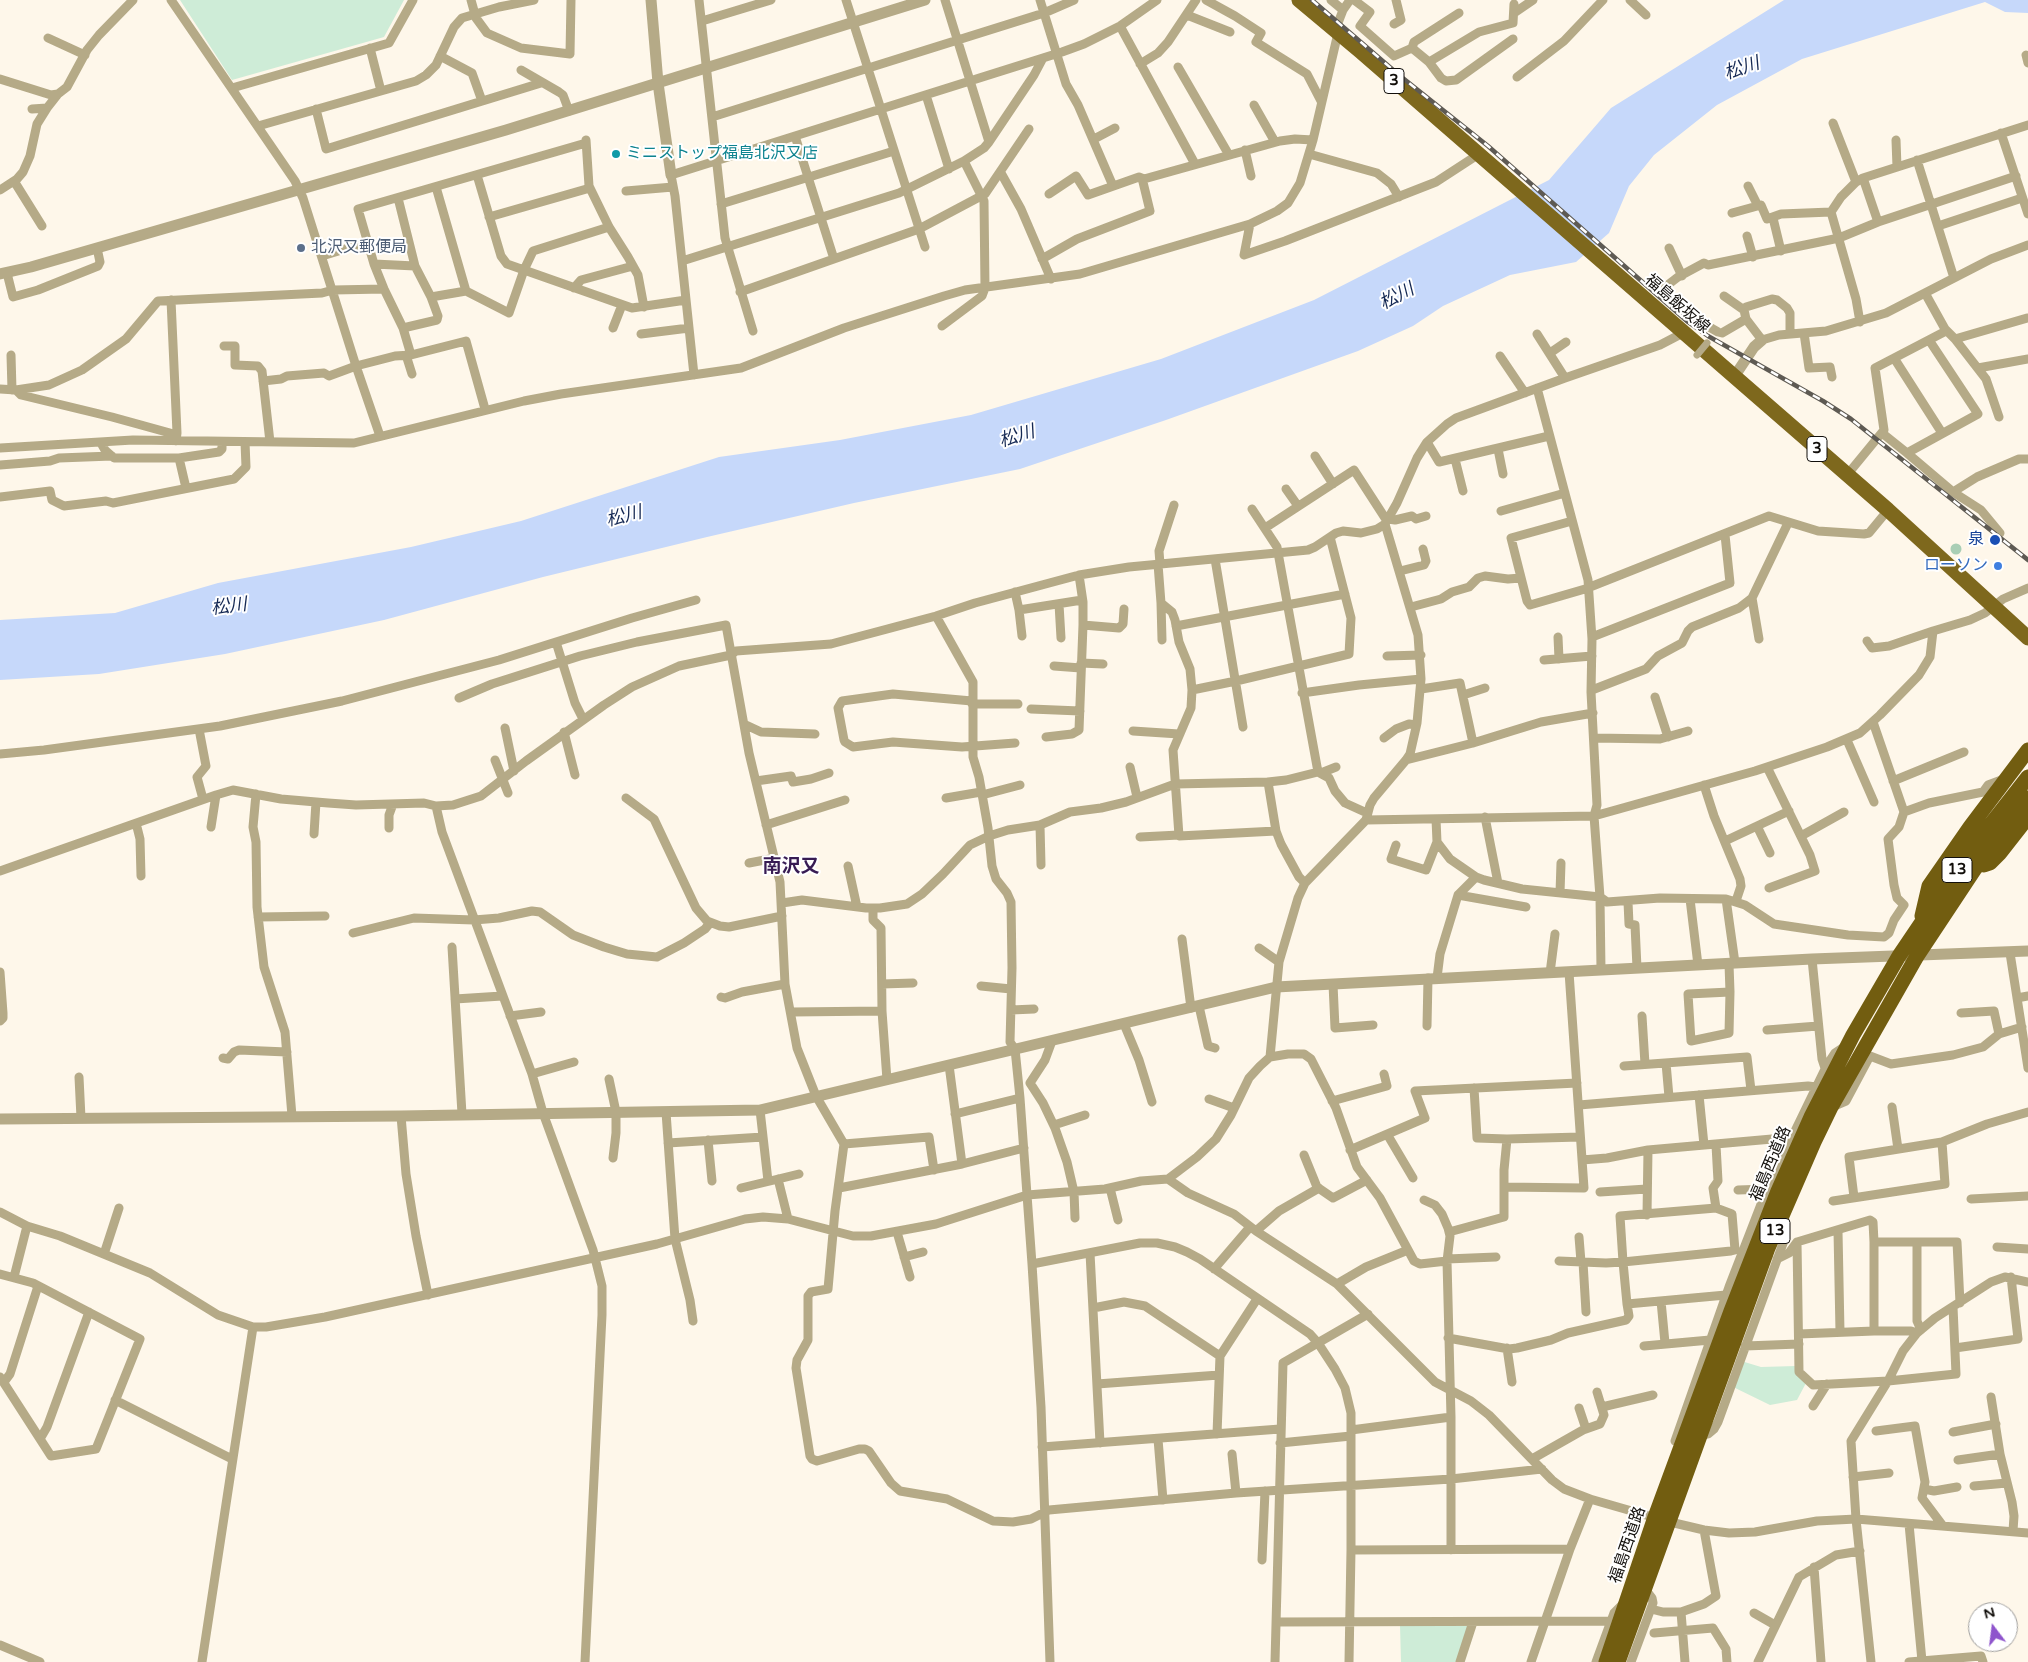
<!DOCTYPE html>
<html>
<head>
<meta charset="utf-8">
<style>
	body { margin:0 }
	#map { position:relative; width:2028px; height:1662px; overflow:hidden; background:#fef7ea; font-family:"Varela Round",sans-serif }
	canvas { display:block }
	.north { position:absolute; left:1968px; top:1602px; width:50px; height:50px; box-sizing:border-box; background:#fff; border:1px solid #a09f9d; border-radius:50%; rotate:345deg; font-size:14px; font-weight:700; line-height:20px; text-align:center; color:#120f0b }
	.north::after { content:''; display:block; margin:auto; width:18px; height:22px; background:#8e54cc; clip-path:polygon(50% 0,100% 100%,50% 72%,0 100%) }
</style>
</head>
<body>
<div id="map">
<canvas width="2028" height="1662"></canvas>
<div class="north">N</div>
</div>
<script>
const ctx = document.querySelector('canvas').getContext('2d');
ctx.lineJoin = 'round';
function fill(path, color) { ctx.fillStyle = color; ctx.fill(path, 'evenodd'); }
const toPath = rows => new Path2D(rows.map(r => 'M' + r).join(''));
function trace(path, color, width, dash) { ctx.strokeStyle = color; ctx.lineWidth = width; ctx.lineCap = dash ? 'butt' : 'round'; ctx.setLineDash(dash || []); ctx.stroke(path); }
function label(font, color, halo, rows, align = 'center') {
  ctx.font = font + ' "Varela Round","Noto Sans JP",sans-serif'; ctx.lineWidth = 4; ctx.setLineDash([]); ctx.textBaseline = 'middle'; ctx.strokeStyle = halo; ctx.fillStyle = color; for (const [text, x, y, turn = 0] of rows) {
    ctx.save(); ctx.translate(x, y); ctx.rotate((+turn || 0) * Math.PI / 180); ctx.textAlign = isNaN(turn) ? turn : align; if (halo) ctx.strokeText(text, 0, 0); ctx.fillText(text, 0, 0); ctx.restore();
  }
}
const green = toPath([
	[180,0,404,0,384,37,232,80],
	[1738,1360,1761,1367,1796,1366,1806,1383,1797,1400,1770,1405,1729,1385],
	[1400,1625,1469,1626,1457,1662,1401,1662]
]);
const forest = toPath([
	'1950.5 549a5.5 5.5 0 1 1 11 0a5.5 5.5 0 1 1-11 0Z'
]);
const water = toPath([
	[1784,0,2028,0,2028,13,2005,12,1985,2,1802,59,1717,105,1654,155,1629,186,1609,233,1576,262,1510,275,1443,306,1413,326,1358,351,1166,420,1020,469,854,503,707,537,543,577,384,620,225,654,99,674,0,680,0,620,115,613,218,583,411,547,521,521,719,457,840,440,971,415,1161,359,1314,300,1549,180,1611,108]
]);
const minor = toPath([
	[171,0,295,181,303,198,356,366,380,436],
	[471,0,476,18,487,33,521,48,570,54,571,0],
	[699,0,725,238,753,331],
	[846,0,925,247],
	[945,0,989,142],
	[1040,0,1066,84,1078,105,1113,186],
	[1206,0,1235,16,1261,33,1256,42,1307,74,1321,101],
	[1331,0,1343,10],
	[1354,0,1370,12,1360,26,1394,56,1412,48,1429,62,1479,32,1513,23,1514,4],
	[1630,0,1646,15],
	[1514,13,1533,0],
	[1187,15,1230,32],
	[702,21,771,0],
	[1394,24,1401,20,1396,0],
	[1120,26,1195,164],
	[48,38,85,55],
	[370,48,381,91],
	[1412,48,1414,42,1459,13],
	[2026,55,2028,63],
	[440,56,472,73,482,101],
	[1429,62,1441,78,1446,81,1456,80,1513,39],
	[1140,64,1158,53,1168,42,1196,0],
	[1178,67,1229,155],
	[521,70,559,92,563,95,569,111],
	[1517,77,1564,41,1603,0],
	[0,79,51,95,58,94,67,87,87,50,99,35,133,0],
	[232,88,389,43,413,0],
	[926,95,949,169],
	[1254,105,1275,142],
	[32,109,47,108],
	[316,109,326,149,541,83],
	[712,117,1044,13,1074,0],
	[1833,123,1856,182],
	[258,126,416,81,426,75,436,65,454,27,462,18,499,7,534,0],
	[2001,133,2028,214],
	[795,136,834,259],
	[1094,139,1115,128],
	[586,140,589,186,609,227,628,257,638,275,644,307],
	[1896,140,1897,167],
	[1245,150,1251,176],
	[1309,154,1377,173,1391,184,1399,197],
	[1917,160,1954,278],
	[1001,173,1021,209,1051,279],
	[477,175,501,256,507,264,632,308,686,300],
	[1863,178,1878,222],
	[14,181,42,226],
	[1748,186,1758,206],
	[436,187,466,291],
	[0,190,17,179,23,172,30,156,37,124,47,108,58,94],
	[626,191,673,187],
	[1049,194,1076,176,1088,195,1139,177,1144,179,1280,141,1295,139,1313,140],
	[398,198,415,266],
	[721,204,894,151],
	[1732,213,1761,205,1767,219,1781,214,1831,212],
	[489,217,590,188],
	[1773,218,1781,251],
	[1938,226,2022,198],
	[1747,236,1753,257],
	[1669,248,1682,276],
	[1244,255,1285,241,1436,182,1479,154],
	[1244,255,1250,224],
	[322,256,368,242],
	[1042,259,1077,239,1150,211,1142,178],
	[682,261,899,193,964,161,984,148,989,142,1034,75,1043,58],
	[374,264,384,289,403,328,437,320,438,316,431,297,415,266,374,264,358,209,586,143],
	[7,273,13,297,38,290,98,266,100,262,97,248],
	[1665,287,1678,277,1704,263,1708,265,1839,238,1878,222,2016,176],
	[574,288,581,280,633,266],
	[740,292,919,229,985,194,1029,129],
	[1925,293,1945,329,1955,339,1986,379,1999,417],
	[1724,296,1744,310],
	[431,297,466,291,509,313,524,270,533,251,609,227],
	[171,300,177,433,176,441],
	[1697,320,1718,332,1722,333,1746,319],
	[1860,322,1856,299,1831,212,1841,197,1856,182,1863,178,2028,125],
	[942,326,982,296,985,288,984,201,964,161],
	[403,328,411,355],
	[613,328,622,305],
	[1804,333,1809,368,1830,367,1832,377],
	[641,334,689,328],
	[1537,334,1565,378],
	[1790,334,1790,313,1787,308,1777,300,1772,299,1746,307,1744,310,1746,319,1762,340,1779,335,1826,331,1886,313,1991,259,2028,245],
	[1955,339,2027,318],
	[224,346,235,346,235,365,258,366,262,371,270,442],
	[1550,353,1566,342],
	[11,355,12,390],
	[406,355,412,374],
	[1500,356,1525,393],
	[1894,358,1942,433],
	[1978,368,2028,359],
	[694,375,675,196,671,175,1062,52,1084,44,1120,26,1157,0],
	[263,381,281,379,287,376,324,373,329,376,356,366,395,356,411,355,466,341,485,409],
	[1537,388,1588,580,1592,639,1591,692,1597,805,1594,816,1600,897,1601,970],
	[0,389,16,390,49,385,82,370,126,339,158,301,322,293,333,290,384,289],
	[16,390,21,395,112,417,170,433,176,441],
	[1882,433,1907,453,1978,414,1929,340],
	[1427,442,1439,462,1549,436],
	[101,443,105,450,114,458,179,458,219,452,222,449,222,442],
	[0,448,133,440,354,443,524,401,561,394,741,368,844,328,944,296,965,290,1080,274,1250,224,1277,211,1288,203,1300,183,1313,140,1338,33,1338,23,1343,10,1350,0],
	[1498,449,1503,474],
	[1907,453,1953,492],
	[1315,456,1333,484],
	[179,458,186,488],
	[1455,459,1463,491],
	[0,465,50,461,59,458,112,456],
	[1847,475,1884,430,1875,368,1946,331],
	[1286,489,1298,506],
	[0,497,50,491,52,500,64,506,106,501,113,503,234,479,246,467,245,442],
	[1252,509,1277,547,1318,772,1329,778,1335,791,1345,803,1367,813],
	[1501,511,1565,493],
	[1388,519,1395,520,1412,516,1416,519,1426,516],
	[1572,521,1511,538,1527,601,1530,605,1585,589,1769,516,1818,531,1864,534,1869,533,1888,510],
	[1265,528,1354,470,1387,521],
	[2000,533,1981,510,1953,492,1977,477,2019,459,2028,459],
	[1215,559,1243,727],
	[1158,564,1161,603,1172,612,1175,620,1179,642,1190,669,1192,690,1191,708,1173,750,1179,836,1276,831],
	[1160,564,1159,551,1174,505],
	[1400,571,1424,565,1426,561,1423,549],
	[1015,592,1019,610,1082,600],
	[1161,603,1162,640],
	[1059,604,1061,638],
	[1411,607,1441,599,1452,592,1469,587,1478,578,1485,576,1508,579,1521,578],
	[1019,610,1022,636],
	[936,616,973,682,973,757,979,777,988,828,992,866,996,879,1007,893,1011,902,1012,968,1010,1042,1015,1049,1020,1098,1032,1264,1041,1407,1050,1662],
	[1083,625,1119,628,1123,624,1124,609],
	[1176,626,1345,594],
	[1558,637,1559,659],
	[1592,637,1730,583,1725,535],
	[1759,639,1752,598,1788,523],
	[1867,641,1872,648,1889,646,1933,631],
	[556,642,575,703,583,719],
	[1387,656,1421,655],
	[1544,660,1592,656],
	[1081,663,1103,664],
	[1054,666,1081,668],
	[1421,689,1460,683,1473,743],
	[1192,690,1236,681,1349,654,1351,618,1330,537],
	[1592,690,1646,669,1658,656,1682,643,1688,631,1692,627,1739,608,1752,598],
	[1302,693,1359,685,1421,679],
	[1463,695,1485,688],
	[1655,697,1668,737],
	[459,698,492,684,580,656,637,642,726,625,749,753,780,882,785,984,797,1048,816,1096,844,1144,835,1211,828,1289,811,1292,808,1296,808,1340,797,1360,796,1368,810,1456,812,1459,817,1461,859,1449,865,1449,869,1451,891,1483,900,1491,947,1499,993,1521,1013,1522,1031,1519,1049,1510,1236,1493,1451,1479,1542,1469],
	[972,701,893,694,842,701,838,708,844,740,845,742,853,747,893,742,962,747,1015,743],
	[972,704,1018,704],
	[1031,709,1080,711],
	[746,725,761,732,815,734],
	[505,728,514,771],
	[199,729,206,766,197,777,203,799],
	[1133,731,1179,734],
	[564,732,575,775],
	[1046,737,1072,734,1079,730,1083,625,1083,602,1079,575],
	[1384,738,1396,729,1409,724,1416,725],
	[1594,738,1660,739,1688,731],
	[1847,740,1874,802],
	[0,754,44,750,220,726,342,701,499,660,632,618,696,600],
	[495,760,508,793],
	[1406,760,1473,743,1541,722,1593,713],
	[1130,767,1137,797],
	[1767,767,1810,855,1815,871,1769,888],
	[1321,773,1336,767],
	[756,781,791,776,793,782,811,779,829,773],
	[1893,781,1964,752],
	[1268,782,1276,831,1281,844,1299,877,1305,883],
	[1704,785,1714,816,1740,879,1741,886,1736,901],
	[256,794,253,827,256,842,257,907,264,967,285,1032,292,1116],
	[982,795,1020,785],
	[626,798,654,819,696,908,707,921,720,926,729,927,782,916],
	[946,798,981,792],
	[436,806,453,805,481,796,526,761,604,705,632,687,679,666,731,655,736,651,831,644,936,616,975,603,1079,575,1129,567,1308,550,1315,547,1336,533,1343,531,1361,533,1377,529,1385,524,1397,503,1417,458,1427,442,1447,424,1456,418,1565,378,1660,345,1683,333],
	[1904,812,1929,803,1983,792,1988,785,2004,779],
	[1485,817,1498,883],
	[1436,819,1437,842,1450,859,1476,877,1484,880,1522,889,1600,897,1607,902,1660,898,1726,899,1745,905,1774,924,1848,935,1884,937,1889,933,1894,920,1904,905,1897,898,1894,885,1888,839,1899,827,1904,812,1873,722],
	[1366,820,1594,816,1755,771,1827,747,1860,733,1880,715,1919,675,1930,657,1933,631,1970,620,1985,613,2003,599,2028,588],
	[136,823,140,839,141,876],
	[766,825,845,800],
	[1040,825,1041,865],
	[1757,826,1770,853],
	[211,827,216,795],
	[389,828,389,815,393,804],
	[314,834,316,802],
	[1801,836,1844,812],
	[1140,837,1179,835],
	[1725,841,1789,811],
	[1396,845,1391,859,1426,870,1437,842],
	[749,863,775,858],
	[848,866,857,907],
	[0,871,216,795,233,790,281,799,328,803,356,805,424,803,436,806,442,832,532,1074,543,1113,593,1250,602,1286,602,1315,585,1662],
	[1560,893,1561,863],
	[1458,895,1476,877],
	[1690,899,1698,965],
	[1726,899,1735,963],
	[1628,902,1629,924,1635,925,1637,968],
	[782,903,802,900,866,908,880,908,907,904,922,894,943,874,970,845,989,836,1008,830,1040,825,1070,812,1101,808,1126,802,1175,784,1268,782,1286,780,1318,772],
	[873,908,873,920,881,928,882,1011,887,1080],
	[258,917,325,916],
	[353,933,414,918,474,920,499,918,532,911,540,912,573,935,604,947,627,954,657,957,684,943,705,929,710,923],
	[1182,939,1191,1008],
	[452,947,462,1114],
	[1259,948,1279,962],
	[2010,953,2028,1068],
	[1812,959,1822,1059,1825,1068],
	[1729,964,1730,992,1729,1033,1691,1041,1688,994,1730,992],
	[0,972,3,1013,3,1018,0,1021],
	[1550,973,1555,934],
	[1437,978,1440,954,1458,895,1526,907],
	[882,984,913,983],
	[1333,984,1335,1028,1373,1025],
	[981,986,1011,989],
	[721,997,725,998,742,992,785,984],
	[2017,998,2028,996],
	[455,999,502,996],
	[1199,1006,1208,1046,1215,1048],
	[1011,1010,1034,1009],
	[792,1012,882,1011],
	[1961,1013,1994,1011,1999,1034],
	[510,1016,541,1012],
	[1642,1016,1645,1064],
	[1124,1024,1139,1060,1152,1102],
	[1427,1026,1428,978],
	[1767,1030,1818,1026],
	[1052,1041,1045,1060,1030,1083,1043,1103,1055,1128,1067,1162,1074,1192,1075,1218],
	[1270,1057,1279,962,1298,898,1305,883,1366,820,1370,805,1374,798,1406,760,1410,754,1417,723,1421,679,1418,635,1385,524],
	[223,1058,228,1059,234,1052,239,1050,287,1052],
	[1666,1063,1669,1097],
	[949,1065,962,1164],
	[1624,1066,1747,1057,1751,1090],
	[532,1074,574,1062],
	[79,1077,81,1118],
	[609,1079,616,1112,616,1133,613,1158],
	[1474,1088,1477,1138,1507,1139,1580,1137],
	[1699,1095,1704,1145],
	[1209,1099,1234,1108],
	[1332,1101,1387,1086,1384,1074],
	[1579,1105,1808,1086,1816,1087],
	[1832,1107,1846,1101,1870,1056,1891,1064,1953,1055,1983,1047,1999,1034,2022,1027],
	[1892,1107,1898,1149],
	[760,1110,768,1181],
	[666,1112,675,1239,690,1300,693,1321],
	[955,1114,1020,1098],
	[401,1116,406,1174,416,1236,428,1295],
	[1054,1125,1085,1115],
	[1387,1134,1413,1178],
	[708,1140,712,1181],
	[668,1143,763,1137],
	[844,1144,929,1137,934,1170],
	[1350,1150,1425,1118,1415,1091,1577,1083],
	[1304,1155,1317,1187,1333,1198,1367,1180],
	[1582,1160,1607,1158,1648,1150,1772,1139,1790,1140],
	[778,1179,788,1219],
	[1168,1179,1197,1157,1216,1139,1231,1115,1249,1078,1260,1066,1270,1057,1288,1054,1304,1054,1311,1059,1336,1108,1357,1167,1380,1198,1414,1261,1420,1264,1447,1261,1451,1417,1451,1550],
	[1504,1187,1584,1188,1569,972],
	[741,1188,799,1174],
	[839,1188,962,1164,1024,1148],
	[1110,1188,1118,1220],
	[1738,1190,1767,1189],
	[1600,1192,1647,1189],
	[1854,1197,1849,1157,1942,1142,1987,1124,2028,1112],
	[1971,1199,2028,1196],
	[1424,1200,1435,1205,1442,1214,1448,1228,1450,1236,1447,1261],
	[1833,1201,1945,1184,1942,1142],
	[1716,1208,1713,1188,1718,1181,1716,1145],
	[0,1212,27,1226,60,1236,150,1273,218,1315,253,1327,266,1327,325,1317,657,1244,745,1219,763,1217,788,1219,853,1236,871,1236,936,1224,1027,1195,1105,1189,1141,1181,1168,1179,1188,1193,1234,1214,1256,1231,1337,1284,1435,1382,1471,1401,1489,1415,1552,1480,1564,1489,1590,1499,1670,1522,1704,1530,1729,1533,1755,1532,1817,1521,1856,1519,2028,1533],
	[1647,1215,1648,1150],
	[1256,1231,1279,1211,1319,1188],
	[1838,1231,1840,1332],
	[897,1232,910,1277],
	[1449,1232,1504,1217,1504,1170,1507,1139],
	[1579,1237,1581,1262],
	[1797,1242,1799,1372,1813,1385,1888,1381,1956,1374,1953,1307],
	[1917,1242,1917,1321,1921,1330],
	[1997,1247,2028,1249],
	[1090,1253,1100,1443],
	[104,1254,119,1208],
	[904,1257,923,1252],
	[1447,1259,1496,1257],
	[1777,1259,1789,1253,1797,1242,1870,1220,1873,1222,1874,1242],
	[1559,1261,1606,1263,1623,1262,1731,1251,1735,1250,1732,1214,1716,1208,1620,1216,1623,1262,1627,1304,1726,1295],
	[1583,1262,1586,1312],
	[1032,1264,1140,1243,1157,1243,1175,1247,1187,1252,1200,1259,1310,1334,1318,1343,1335,1369,1345,1388,1351,1413,1351,1550,1349,1662],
	[1214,1269,1250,1227],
	[0,1274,33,1283,140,1339,96,1449,51,1456,0,1377],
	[14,1277,27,1226],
	[1337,1284,1366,1267,1408,1250],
	[1661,1301,1665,1343],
	[1093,1308,1124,1302,1145,1306,1220,1356],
	[1874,1331,1874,1242,1957,1242,1960,1303],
	[1799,1334,1874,1331,1911,1331,1917,1333],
	[1448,1338,1509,1349,1517,1348,1551,1340,1568,1333,1626,1320,1629,1316,1627,1304],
	[1644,1346,1710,1340],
	[1745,1346,1799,1344],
	[1507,1348,1512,1382],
	[1955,1348,2018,1339,2011,1277],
	[4,1382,10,1374,38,1286],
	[1097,1384,1219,1375],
	[1991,1397,2000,1454,2012,1502,2014,1516,2013,1531],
	[115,1400,232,1459],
	[1813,1406,1827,1384],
	[1602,1407,1653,1395],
	[1579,1408,1586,1429],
	[1351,1430,1451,1417],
	[1876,1431,1915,1426,1925,1482,1922,1498,1943,1526],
	[1953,1432,1996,1424],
	[1217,1434,1220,1356,1257,1299],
	[1700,1436,1708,1434,1714,1429,1718,1422,1785,1238,1780,1219],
	[40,1439,47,1427,89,1312],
	[1158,1439,1163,1500],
	[1675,1441,1729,1287,1767,1189,1827,1065,1835,1053,1844,1047],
	[1280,1443,1351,1436],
	[1042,1447,1280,1429],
	[1232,1454,1236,1493],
	[1532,1459,1583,1430,1600,1424,1604,1415,1597,1392],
	[1958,1460,2000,1454],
	[1853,1477,1889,1473],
	[1974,1486,2007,1483],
	[1924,1489,1934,1491,1957,1487],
	[1909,1524,1922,1661],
	[1351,1550,1570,1549],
	[1262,1560,1265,1491],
	[1814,1567,1821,1662],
	[1651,1609,1663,1612,1681,1612,1704,1604,1716,1596,1704,1530],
	[1681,1612,1685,1662],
	[1754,1613,1775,1625],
	[1277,1622,1611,1621],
	[1654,1633,1713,1628,1726,1649,1727,1662],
	[0,1645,40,1662],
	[202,1662,253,1327],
	[1275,1662,1283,1363,1368,1314],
	[1460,1662,1473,1622],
	[1531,1662,1570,1549,1590,1499],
	[1596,1662,1614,1613,1623,1604],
	[1631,1662,1653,1603,1652,1598,1645,1589],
	[1758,1662,1799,1577,1836,1555,1860,1551],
	[1871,1662,1856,1519,1851,1441,1888,1381,1903,1351,1917,1333,1935,1318,1991,1282,2005,1277,2028,1282],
	[1909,1662,1981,1656,1983,1662]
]);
const tertiary = toPath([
	[651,0,658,83,671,175],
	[0,274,31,267,506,130,925,0],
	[1734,377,1754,347,1762,340],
	[0,1119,401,1116,760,1110,1276,987,1812,959,2028,951]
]);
const primary = toPath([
	[1299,0,1360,51,1888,510,2028,638]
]);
const trunk = toPath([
	[1984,865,1990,863,2000,853,2028,817],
	[1922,916,1929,886,1970,827,2028,750],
	[1606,1662,1655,1517,1731,1311,1778,1191,1811,1117,1853,1035,1899,956,1970,851,2028,777],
	[1618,1662,1768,1248,1814,1142,1831,1107,1917,956,1974,870,2028,798]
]);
const rail = toPath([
	[1312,0,1399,75,1488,146,1688,322,1708,336,1823,401,1851,419,2028,560]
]);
const pedestrianBridge = toPath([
	[1697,355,1707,343]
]);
const markers = [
	[616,154,5,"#0f9aa8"],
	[301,248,5,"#5c6f8a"],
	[1995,540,6,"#1a4fb4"],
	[1998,566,5,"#3f7fe0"]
];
const shields = [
	[1394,81,20],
	[1817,449,20],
	[1957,870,30],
	[1775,1231,30]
];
const shieldNames = [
	["3",1394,81],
	["3",1817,449],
	["13",1957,870],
	["13",1775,1231]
];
const cultureNames = [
	["ミニストップ福島北沢又店",626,154]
];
const serviceNames = [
	["北沢又郵便局",311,248]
];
const streetNames = [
	["福島飯坂線",1677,304,41],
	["福島西道路",1771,1164,-67],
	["福島西道路",1628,1545,-71]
];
const transitNames = [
	["泉",1984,540]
];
const shopNames = [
	["ローソン",1988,566]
];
const waterNames = [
	["松川",1742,69,-19],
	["松川",1397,297,-28],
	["松川",1017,437,-17],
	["松川",624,517,-14],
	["松川",229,607,-7]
];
const quarterNames = [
	["南沢又",791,867]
];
fill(green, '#ceecd7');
fill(forest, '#a9ceb5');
fill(water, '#c6d8fa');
trace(minor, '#b5aa87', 9);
trace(tertiary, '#b5aa87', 11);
trace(primary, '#7e681d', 15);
trace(trunk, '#725d10', 15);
trace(rail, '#5e5a53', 4.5);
trace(rail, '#fff', 2.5, [8]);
trace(pedestrianBridge, '#b5aa87', 7);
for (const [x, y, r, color] of markers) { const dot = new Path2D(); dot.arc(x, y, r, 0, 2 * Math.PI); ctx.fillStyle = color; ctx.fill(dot); trace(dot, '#fff', 2); }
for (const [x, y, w] of shields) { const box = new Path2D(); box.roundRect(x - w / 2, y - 12.5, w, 25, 4); ctx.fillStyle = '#fff'; ctx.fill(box); trace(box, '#120f0b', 1); }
label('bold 15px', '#120f0b', null, shieldNames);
label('16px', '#0d838f', '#fff', cultureNames, 'left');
label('16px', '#4e5e75', '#fff', serviceNames, 'left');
label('16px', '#120f0b', '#fff', streetNames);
label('16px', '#164399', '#fff', transitNames, 'right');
label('16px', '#366cbe', '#fff', shopNames, 'right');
label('italic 18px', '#152954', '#fff', waterNames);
label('bold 19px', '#371b53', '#fff', quarterNames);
</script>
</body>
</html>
